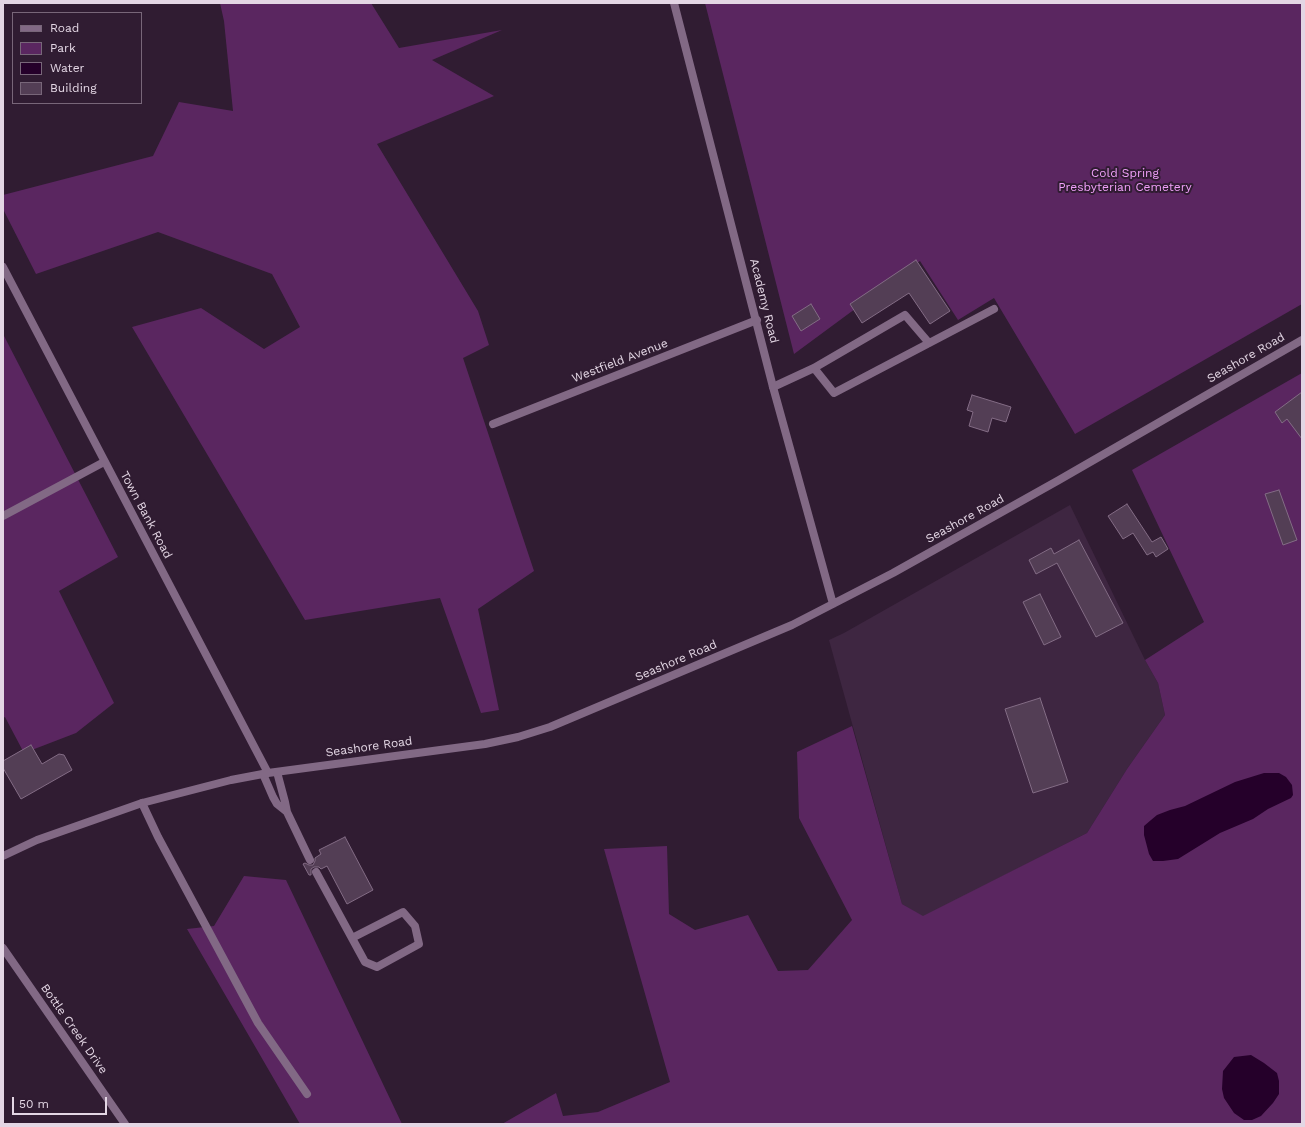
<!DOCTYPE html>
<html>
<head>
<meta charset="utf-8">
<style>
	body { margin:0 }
	#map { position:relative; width:1305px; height:1127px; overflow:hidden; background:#301c32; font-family:"Work Sans",sans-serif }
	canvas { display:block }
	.frame { position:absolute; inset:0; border:4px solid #e3d6e4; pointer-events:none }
	.legend { position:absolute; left:12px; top:12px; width:130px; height:92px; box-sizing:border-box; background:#301c32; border:1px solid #786679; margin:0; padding:5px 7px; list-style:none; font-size:12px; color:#e3d6e4 }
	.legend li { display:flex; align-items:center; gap:8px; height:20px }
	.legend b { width:20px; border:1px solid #786679 }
	.scale { position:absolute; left:12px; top:1097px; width:95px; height:18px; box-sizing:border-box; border:2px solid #e3d6e4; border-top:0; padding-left:5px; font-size:12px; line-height:14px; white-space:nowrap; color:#e3d6e4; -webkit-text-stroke:3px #301c32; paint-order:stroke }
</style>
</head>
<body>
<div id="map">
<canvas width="1305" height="1127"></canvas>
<div class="frame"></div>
<ul class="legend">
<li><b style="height:5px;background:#826985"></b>Road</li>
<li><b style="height:11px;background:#5a2660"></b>Park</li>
<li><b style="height:11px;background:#25002a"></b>Water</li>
<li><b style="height:11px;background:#533e55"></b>Building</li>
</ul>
<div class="scale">50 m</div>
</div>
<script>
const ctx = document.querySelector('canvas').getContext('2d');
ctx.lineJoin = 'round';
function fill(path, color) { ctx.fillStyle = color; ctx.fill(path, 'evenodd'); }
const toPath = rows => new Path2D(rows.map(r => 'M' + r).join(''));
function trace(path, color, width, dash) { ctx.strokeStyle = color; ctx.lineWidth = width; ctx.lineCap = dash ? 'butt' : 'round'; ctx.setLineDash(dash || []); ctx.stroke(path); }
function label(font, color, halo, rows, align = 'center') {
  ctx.font = font + ' "Work Sans",sans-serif'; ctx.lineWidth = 4; ctx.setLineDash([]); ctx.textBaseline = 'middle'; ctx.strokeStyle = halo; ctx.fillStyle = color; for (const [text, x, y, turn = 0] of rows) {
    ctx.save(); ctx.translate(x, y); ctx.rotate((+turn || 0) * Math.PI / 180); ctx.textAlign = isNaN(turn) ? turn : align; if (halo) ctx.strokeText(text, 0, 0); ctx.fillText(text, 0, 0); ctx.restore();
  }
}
const built = toPath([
	[1070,505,1145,660,1158,683,1165,715,1127,769,1087,833,923,917,902,904,829,640,844,633]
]);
const green = toPath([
	[220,3,371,3,399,48,502,30,432,60,494,96,377,144,478,311,489,345,463,358,534,571,478,609,499,710,481,713,440,598,305,620,132,327,201,308,264,349,300,327,272,274,158,232,36,274,3,209,3,195,153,156,179,102,233,111,224,21],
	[705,3,1302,3,1302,304,1075,434,994,298,958,320,920,261,794,354],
	[3,334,118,557,59,591,114,703,76,733,24,753,5,717,3,718],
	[1302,373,1302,1124,502,1124,556,1093,563,1116,598,1112,670,1082,604,849,667,846,669,914,695,930,748,915,778,971,808,970,852,920,799,818,797,752,852,726,902,904,923,916,1087,833,1127,769,1165,715,1158,683,1145,660,1204,622,1132,470],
	[244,876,286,880,402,1124,300,1124,187,929,214,926]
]);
const water = toPath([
	[1264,773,1279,773,1286,777,1292,785,1293,795,1291,798,1268,809,1253,819,1220,833,1178,859,1163,861,1153,861,1149,854,1144,835,1144,826,1151,820,1157,815,1170,810,1185,806,1235,782],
	[1251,1055,1264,1063,1277,1073,1279,1081,1279,1094,1273,1103,1261,1116,1252,1120,1244,1120,1234,1113,1224,1098,1222,1089,1223,1071,1234,1057]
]);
const building = toPath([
	[916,260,950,311,930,324,909,293,862,323,850,304,916,260],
	[811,304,820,319,801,331,792,316,811,304],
	[1302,392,1302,439,1287,419,1282,423,1275,412,1302,392],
	[972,395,1011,407,1006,422,992,418,988,432,969,426,973,412,967,410,972,395],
	[1279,490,1297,540,1283,545,1265,494,1279,490],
	[1127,504,1152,542,1161,537,1168,549,1156,557,1153,552,1147,555,1133,533,1123,539,1108,516,1127,504],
	[1079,540,1123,623,1096,637,1057,563,1036,574,1029,560,1051,548,1054,554,1079,540],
	[1040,594,1061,637,1044,645,1023,602,1040,594],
	[1040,698,1068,782,1033,793,1005,709,1040,698],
	[31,745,42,764,59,754,64,755,72,770,21,799,3,768,3,761,31,745],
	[345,837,373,890,347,904,327,866,321,869,319,867,314,867,311,869,311,875,309,875,303,864,305,863,309,865,313,865,315,861,315,858,321,854,319,850,345,837]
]);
const service = toPath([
	[814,368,834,393,994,309],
	[773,387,814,368,905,315,929,343],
	[3,516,104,462],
	[277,772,285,802,287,812,310,860],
	[263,774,273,797,277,804,287,812],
	[142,803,158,837,258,1023,307,1094],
	[316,872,365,962,377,967,419,944,415,926,403,912,352,938]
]);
const minor = toPath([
	[493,424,757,320],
	[3,948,125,1124]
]);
const tertiary = toPath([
	[674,3,773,387,833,604],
	[3,267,268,773],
	[3,856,37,840,142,803,231,780,268,773,485,744,518,737,550,727,792,625,893,573,1059,480,1302,340]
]);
const parkNames = [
	["Cold Spring",1125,173],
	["Presbyterian Cemetery",1125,187]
];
const streetNames = [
	["Academy Road",764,301,76],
	["Seashore Road",1246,358,-30],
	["Westfield Avenue",620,361,-21],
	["Town Bank Road",146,515,62],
	["Seashore Road",965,519,-29],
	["Seashore Road",676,661,-23],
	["Seashore Road",369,747,-8],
	["Bottle Creek Drive",74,1029,55]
];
fill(built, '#3e2641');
fill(green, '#5a2660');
fill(water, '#25002a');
fill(building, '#533e55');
trace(building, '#836c85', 1);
trace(service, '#826985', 8);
trace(minor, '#826985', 8);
trace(tertiary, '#826985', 8);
label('12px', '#f0a0f9', '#301c32', parkNames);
label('12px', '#e3d6e4', '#301c32', streetNames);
</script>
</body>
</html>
